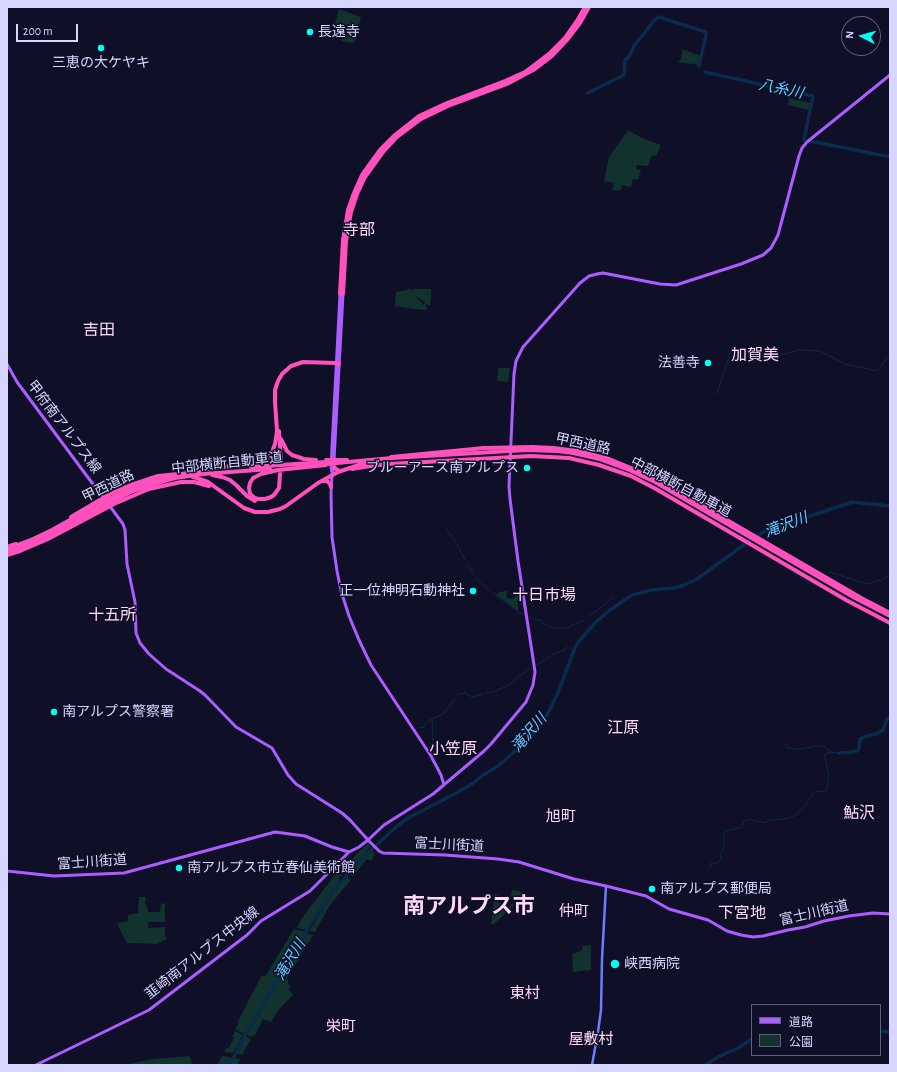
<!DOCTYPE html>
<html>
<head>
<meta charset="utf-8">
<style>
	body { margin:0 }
	#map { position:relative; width:897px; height:1072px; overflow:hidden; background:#0f0f28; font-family:"Alegreya Sans","Noto Sans JP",sans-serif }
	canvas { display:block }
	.frame { position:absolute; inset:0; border:8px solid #d6d6ff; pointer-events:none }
	.legend { position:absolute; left:751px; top:1004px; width:130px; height:52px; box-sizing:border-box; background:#0f0f28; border:1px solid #5f5f7e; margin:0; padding:5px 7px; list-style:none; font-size:12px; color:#d6d6ff }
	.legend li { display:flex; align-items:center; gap:8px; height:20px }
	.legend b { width:20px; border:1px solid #5f5f7e }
	.north { position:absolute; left:841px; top:16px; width:40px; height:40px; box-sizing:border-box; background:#0f0f28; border:1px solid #5f5f7e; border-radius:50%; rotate:276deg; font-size:11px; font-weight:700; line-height:16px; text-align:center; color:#d6d6ff }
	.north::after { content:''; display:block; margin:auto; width:14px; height:18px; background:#02fff6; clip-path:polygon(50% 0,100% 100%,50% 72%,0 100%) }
	.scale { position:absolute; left:16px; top:24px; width:62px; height:18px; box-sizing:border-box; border:2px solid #d6d6ff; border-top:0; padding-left:5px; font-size:12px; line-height:14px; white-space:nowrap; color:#d6d6ff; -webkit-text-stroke:3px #0f0f28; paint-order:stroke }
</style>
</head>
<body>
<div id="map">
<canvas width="897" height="1072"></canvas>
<div class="frame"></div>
<ul class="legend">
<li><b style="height:5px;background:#ac5dff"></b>道路</li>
<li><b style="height:11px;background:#11322d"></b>公園</li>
</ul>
<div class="north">N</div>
<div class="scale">200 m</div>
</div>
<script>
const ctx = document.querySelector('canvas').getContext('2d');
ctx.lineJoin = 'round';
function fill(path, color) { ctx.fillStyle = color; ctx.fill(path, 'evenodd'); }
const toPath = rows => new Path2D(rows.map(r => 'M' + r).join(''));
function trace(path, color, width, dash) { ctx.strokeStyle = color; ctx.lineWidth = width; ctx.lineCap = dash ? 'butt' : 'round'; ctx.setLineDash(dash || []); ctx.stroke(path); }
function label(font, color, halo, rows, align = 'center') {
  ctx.font = font + ' "Alegreya Sans","Noto Sans JP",sans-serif'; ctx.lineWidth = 3; ctx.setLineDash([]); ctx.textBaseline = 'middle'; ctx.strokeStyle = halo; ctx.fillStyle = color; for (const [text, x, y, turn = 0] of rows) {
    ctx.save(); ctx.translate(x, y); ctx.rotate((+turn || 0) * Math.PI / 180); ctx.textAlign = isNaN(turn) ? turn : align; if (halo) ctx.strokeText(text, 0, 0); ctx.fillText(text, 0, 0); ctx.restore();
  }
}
const green = toPath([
	[339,9,361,17,354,43,342,41,341,38,332,36],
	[682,49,701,56,699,65,678,62,678,61,680,61,683,51,682,50],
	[789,98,810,103,809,110,788,105],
	[628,130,642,138,661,145,656,156,652,155,648,166,637,165,636,169,641,170,638,180,633,179,631,187,622,185,620,191,612,190,614,183,604,181,609,157],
	[411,289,415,295,422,303,423,305,425,303,415,295,413,292,413,289,431,289,431,297,430,306,426,304,427,309,426,310,407,308,395,306,396,292],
	[498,368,510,368,508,382,497,381],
	[507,591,506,598,514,599,515,594,519,594,517,602,518,604,518,611,496,594,499,593,499,592],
	[368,843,371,846,362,857,354,865,351,865,351,867,346,873,340,871],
	[372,851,375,853,371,861,367,859,362,865,353,876,349,874,359,863],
	[336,872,343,876,339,877,340,880,323,903,305,930,297,928,302,918,334,876,336,875],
	[346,877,351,879,350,881,330,905,315,932,309,931,328,901],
	[512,890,520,891,525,894,518,901,511,896],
	[495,894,499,895,497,902,510,907,511,904,514,905,494,924,491,924],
	[139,897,146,897,145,904,147,906,148,912,160,912,161,903,165,904,165,922,148,922,148,928,165,927,165,935,167,939,157,944,127,943,119,928,117,923,128,921,128,915,138,913],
	[294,929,307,932,294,956,307,934,313,935,287,978,289,985,291,986,289,990,293,995,279,1009,271,1022,263,1019,255,1035,253,1035,252,1037,247,1035,282,975,251,1026,247,1031,243,1034,235,1029,239,1023,237,1023,262,975,265,977],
	[591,945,591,970,573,972,572,954,581,951,583,946],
	[235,1031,243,1035,233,1053,224,1052,226,1048,228,1049,234,1038,232,1037],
	[246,1036,251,1039,242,1055,237,1054],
	[189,1056,190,1057,192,1065,123,1065,153,1059],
	[222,1056,240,1059,237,1065,217,1065]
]);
const stream = toPath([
	[693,63,700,65],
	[717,394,731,350,739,352,747,350,763,351,778,355,789,353,798,350,820,351,845,364,877,371,890,354],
	[446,529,457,544,465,560],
	[467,563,474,575],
	[786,568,812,584,817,586,818,585],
	[827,575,830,572,867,584,881,580,890,575],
	[475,578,490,591],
	[493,593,518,612,525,615],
	[599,609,613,597],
	[589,615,597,611],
	[528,616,535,620,541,620,544,624,554,628,568,628,570,626,584,620],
	[589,618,590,617],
	[570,648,574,650],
	[536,666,554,654,565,650,567,646],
	[487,693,495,691,509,685,516,678,531,668],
	[459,695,465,693,472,697,483,694],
	[432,719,433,742],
	[418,728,424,727,426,723,430,720,443,714,455,699],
	[782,744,786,744,788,748,795,749,802,749,815,746,824,746,830,752],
	[708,869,710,868,711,863,718,863,721,858,720,854,724,848,724,835,726,831,742,827,744,821,748,819,765,823,769,820,784,819,794,816,804,807,814,792,826,791,827,789,829,775,825,758,825,754,830,752,839,753]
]);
const river = toPath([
	[659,17,706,32,706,35,699,66],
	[705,72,813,96,804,140],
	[588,93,624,75,625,60,629,57,634,46,653,22,657,18],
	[810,141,890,157],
	[839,753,852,752,857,751,859,749,860,739,862,738,867,736,876,734,883,730,887,719,890,718],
	[880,1031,890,1032],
	[230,1065,245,1035,290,961,306,934,308,927,332,893,357,863,396,827,408,818,449,797,472,784,483,775,498,766,520,747,532,735,547,715,557,695,575,648,580,640,596,622,610,610,632,595,652,590,674,588,684,585,697,579,752,539,765,531,852,502,890,506],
	[706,1065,718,1057,738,1048,752,1039]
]);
const highwayTunnel = toPath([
	[281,460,282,474]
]);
const secondary = toPath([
	[592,1065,598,1032,601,1010,602,959,606,886]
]);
const primary = toPath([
	[7,364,17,382,104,499],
	[334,460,343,294],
	[334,466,332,475,331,493,332,537,337,571,341,591,349,616,359,640,371,665,431,756,441,775,444,785],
	[332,473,331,467,340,294],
	[109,505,123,524,125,530,127,564,135,602,136,633,140,643,149,654,166,669,200,691,206,696,236,727,272,748,288,775,296,784,342,813,350,820,368,840,384,825,433,794,484,751,491,744,526,702,533,685,535,672,534,665,518,561,510,499,509,486,514,374,516,361,523,347,580,283,589,276,597,274,603,273,660,284,676,285,741,264,763,255,771,248,778,235,799,156,802,148,807,142,890,75],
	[7,871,54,876,124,873,275,832,305,836,332,847,349,852,359,847,368,840,379,851,383,853,445,855,498,859,519,862,574,879,606,886,646,896,669,909,708,920,727,931,741,935,753,937,763,936,788,930,805,927,824,921,849,916,873,913,890,914],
	[36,1065,149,1010,247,935,261,921,310,891,349,852]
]);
const highway = toPath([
	[340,294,343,240,348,210,354,193,362,175,380,150,395,135,419,116,447,103,505,81,525,72,533,66,550,53,565,38,577,21,585,7],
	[343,294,346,241,351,212,357,194,365,177,383,152,397,137,421,119,448,106,507,84,535,69,552,56,567,40,580,23,589,7],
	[279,431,281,460],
	[281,439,287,451,292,455,304,459,316,460],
	[391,457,484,448,532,447,553,448,578,451,609,459,631,468,663,483,863,599,890,613],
	[251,467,326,462],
	[334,467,336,469,340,471],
	[352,469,370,466,389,464,531,456,569,458,599,465,631,476,656,489,846,600,890,623],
	[199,470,212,468,253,464,265,460,271,455,275,444,277,431,275,402,275,390,278,381,282,374,291,366,303,362,336,363,339,364],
	[203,474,270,469],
	[280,474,279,488,274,495,271,497,265,499,258,499,255,498,250,494,249,488,250,483,253,478,261,474,278,470,326,465],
	[212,475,222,477,230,480,236,485,247,496,255,501],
	[191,476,208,482,244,508,255,512,268,512,280,509,286,506,318,483,338,472,371,461],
	[322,481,327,481,330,484,331,487],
	[71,517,110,494,131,485,158,476,178,474],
	[7,547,16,544],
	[7,555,20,551,48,539,114,504,149,489,181,482,194,482,209,486]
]);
const highwayBridge = toPath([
	[326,460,347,460],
	[326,464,392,458,526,450,558,451,573,453,600,459,627,469,655,482,855,598,890,616],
	[7,549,33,539,52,530,102,502,132,488,164,478,187,473,202,471],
	[7,552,34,542,54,533,103,506,133,491,154,484,175,478,203,474]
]);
const markers = [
	[310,32,4,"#02fff6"],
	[101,48,4,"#02fff6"],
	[708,363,4,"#02fff6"],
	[527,468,4,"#02fff6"],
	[473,591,4,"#02fff6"],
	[54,712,4,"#02fff6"],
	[179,868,4,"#02fff6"],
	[652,889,4,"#02fff6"],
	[615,964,5,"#02fff6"]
];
const poiNames = [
	["長遠寺",318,32],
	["三恵の大ケヤキ",101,63,"center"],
	["法善寺",700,363,"right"],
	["ブルーアース南アルプス",519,468,"right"],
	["正一位神明石動神社",465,591,"right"],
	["南アルプス警察署",62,712],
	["南アルプス市立春仙美術館",187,868],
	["南アルプス郵便局",660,889],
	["峡西病院",624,964]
];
const streetNames = [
	["甲府南アルプス線",64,427,53],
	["甲西道路",583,444,12],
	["中部横断自動車道",227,463,-6],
	["甲西道路",108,486,-26],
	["中部横断自動車道",681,487,28],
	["富士川街道",449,845,3],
	["富士川街道",92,862,-4],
	["富士川街道",814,913,-13],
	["韮崎南アルプス中央線",202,953,-38]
];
const waterNames = [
	["八糸川",781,89,12],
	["滝沢川",786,525,-21],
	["滝沢川",529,733,-49],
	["滝沢川",290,960,-59]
];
const neighbourhoodNames = [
	["旭町",561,816],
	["仲町",574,911],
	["東村",525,993],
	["栄町",341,1026],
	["屋敷村",591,1039]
];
const quarterNames = [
	["寺部",359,230],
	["吉田",99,330],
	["加賀美",755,355],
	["十日市場",544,595],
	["十五所",112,615],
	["江原",623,728],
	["小笠原",453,749],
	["鮎沢",859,813],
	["下宮地",742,913]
];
const townNames = [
	["南アルプス市",469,906]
];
fill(green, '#11322d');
trace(stream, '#0a2b4c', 1);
trace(river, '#0a2b4c', 3.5);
trace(highwayTunnel, '#2d2d48', 4, [4, 2]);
trace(secondary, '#6d7dff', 2.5);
trace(primary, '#ac5dff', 3);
trace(highway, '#ff51bc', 4);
trace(highwayBridge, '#ff51bc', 4);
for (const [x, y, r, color] of markers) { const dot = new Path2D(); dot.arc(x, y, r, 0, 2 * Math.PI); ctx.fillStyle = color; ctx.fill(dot); trace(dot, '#0f0f28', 1.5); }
label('14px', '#d6d6ff', '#0f0f28', poiNames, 'left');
label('14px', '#d6d6ff', '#0f0f28', streetNames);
label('italic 15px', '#64ccff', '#0f0f28', waterNames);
label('15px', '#ffd8f6', '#0f0f28', neighbourhoodNames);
label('16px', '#ffd8f6', '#0f0f28', quarterNames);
label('bold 22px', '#ffd8f6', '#0f0f28', townNames);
</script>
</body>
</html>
